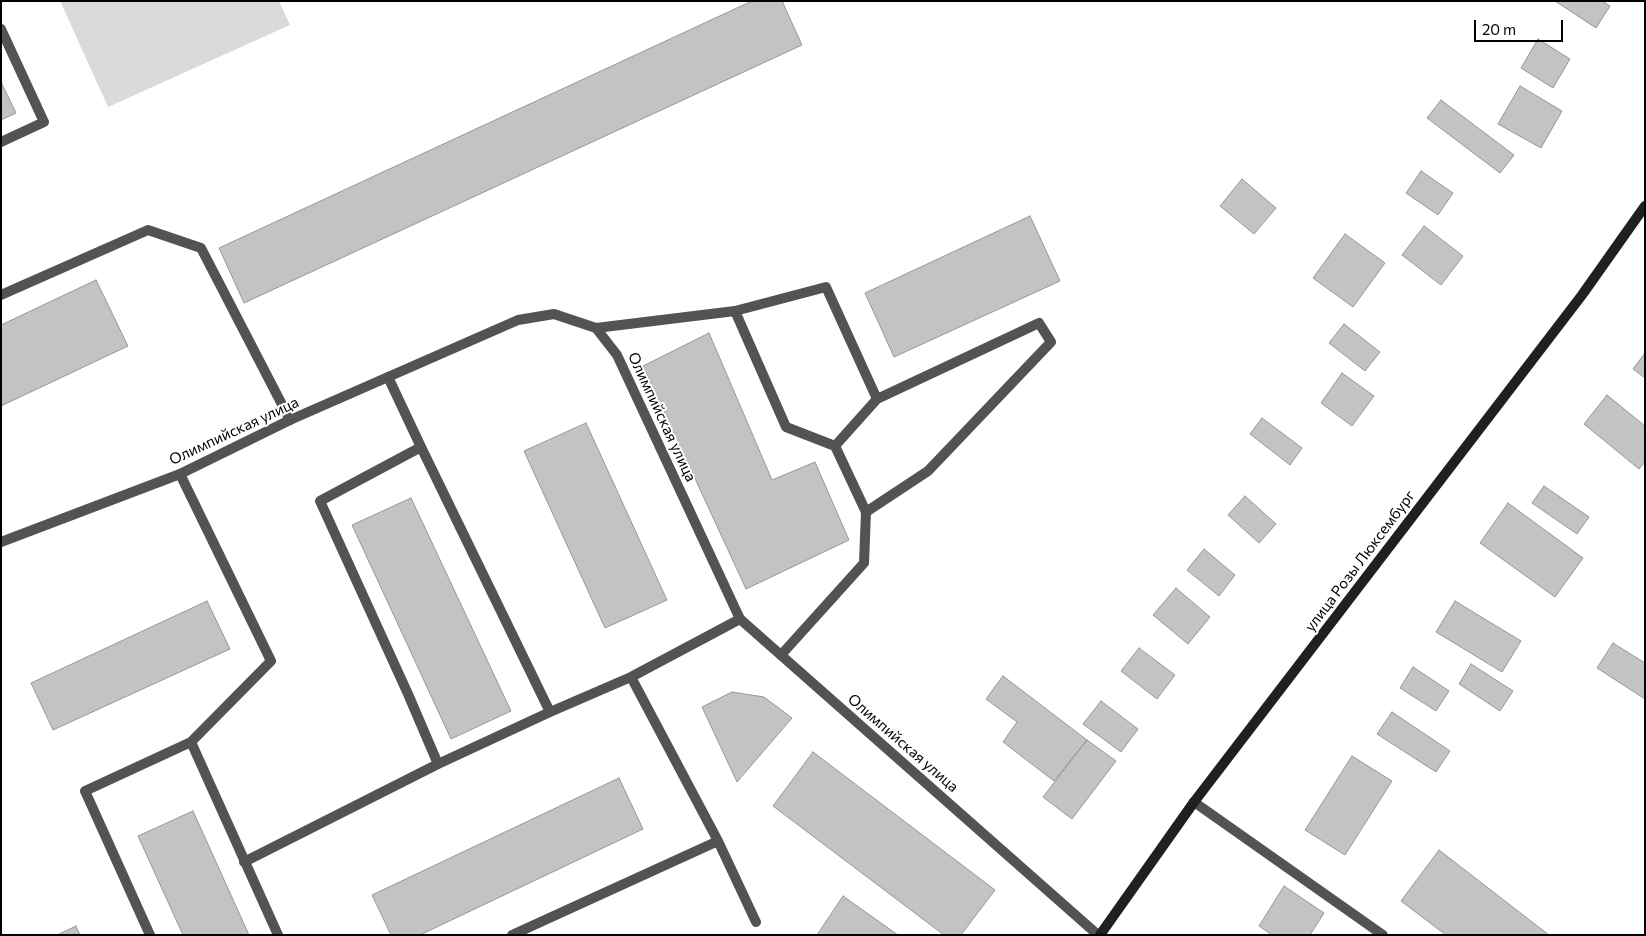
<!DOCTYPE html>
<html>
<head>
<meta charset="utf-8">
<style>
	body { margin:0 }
	#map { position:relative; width:1646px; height:936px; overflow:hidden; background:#fff; font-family:Commissioner,sans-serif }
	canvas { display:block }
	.frame { position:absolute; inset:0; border:2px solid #000; pointer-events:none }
	.scale { position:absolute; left:1474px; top:20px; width:89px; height:22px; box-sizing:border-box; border:2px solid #000; border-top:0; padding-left:6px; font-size:15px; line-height:18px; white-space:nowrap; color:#000; -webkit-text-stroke:4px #fff; paint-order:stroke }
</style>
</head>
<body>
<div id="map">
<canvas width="1646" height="936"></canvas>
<div class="frame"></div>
<div class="scale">20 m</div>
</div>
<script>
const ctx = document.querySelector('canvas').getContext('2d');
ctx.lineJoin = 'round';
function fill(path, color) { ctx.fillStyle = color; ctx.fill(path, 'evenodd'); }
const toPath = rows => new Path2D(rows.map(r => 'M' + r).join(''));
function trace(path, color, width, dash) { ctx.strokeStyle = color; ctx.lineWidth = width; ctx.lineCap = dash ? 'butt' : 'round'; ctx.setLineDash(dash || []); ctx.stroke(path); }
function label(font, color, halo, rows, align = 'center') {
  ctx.font = font + ' Commissioner,sans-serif'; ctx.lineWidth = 4; ctx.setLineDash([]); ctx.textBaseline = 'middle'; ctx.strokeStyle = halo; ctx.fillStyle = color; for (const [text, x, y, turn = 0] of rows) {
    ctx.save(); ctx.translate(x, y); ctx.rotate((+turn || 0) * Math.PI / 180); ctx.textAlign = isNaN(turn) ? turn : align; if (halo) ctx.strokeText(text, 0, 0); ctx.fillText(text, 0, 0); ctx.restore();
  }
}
const green = toPath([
	[60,1,279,1,290,25,108,107]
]);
const building = toPath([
	[752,1,782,1,802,45,244,303,219,248,752,1],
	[1555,1,1602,1,1610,6,1596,28,1555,1],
	[1538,39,1570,59,1553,88,1521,68,1538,39],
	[1,82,16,113,1,120,1,82],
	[1520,86,1562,111,1541,148,1498,124,1520,86],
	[1441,100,1514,155,1500,173,1427,118,1441,100],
	[1421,171,1453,193,1438,215,1406,193,1421,171],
	[1242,179,1276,208,1254,234,1220,206,1242,179],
	[1030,216,1060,281,894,357,865,293,1030,216],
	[1424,226,1463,256,1441,285,1402,255,1424,226],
	[1345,234,1385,263,1353,307,1313,278,1345,234],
	[96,280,128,346,1,406,1,325,96,280],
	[1344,324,1380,352,1365,371,1329,343,1344,324],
	[709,333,772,480,815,462,849,540,746,589,643,366,709,333],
	[1645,353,1645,378,1633,369,1645,353],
	[1342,373,1374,396,1352,426,1321,403,1342,373],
	[1607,395,1645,426,1645,462,1639,469,1584,424,1607,395],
	[1262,418,1302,448,1290,465,1250,434,1262,418],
	[586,423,667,600,605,628,524,451,586,423],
	[1544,486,1589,517,1577,534,1532,503,1544,486],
	[1245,496,1276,524,1259,543,1228,515,1245,496],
	[411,498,511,711,451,739,352,525,411,498],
	[1508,503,1583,558,1555,597,1480,543,1508,503],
	[1204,549,1235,575,1219,596,1187,570,1204,549],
	[1176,588,1210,617,1188,644,1153,615,1176,588],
	[207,601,230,649,53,730,31,683,207,601],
	[1455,601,1521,641,1502,672,1436,632,1455,601],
	[1613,643,1645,663,1645,699,1597,668,1613,643],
	[1139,648,1175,675,1157,699,1121,671,1139,648],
	[1471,664,1513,691,1500,711,1459,684,1471,664],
	[1413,667,1449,691,1436,711,1400,688,1413,667],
	[1003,676,1087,740,1054,781,1003,742,1017,722,986,699,1003,676],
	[732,692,764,697,792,718,737,782,702,707,732,692],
	[1101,701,1138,729,1121,752,1083,724,1101,701],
	[1392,712,1450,751,1436,772,1377,734,1392,712],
	[1087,740,1116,761,1072,819,1043,797,1087,740],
	[813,752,995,890,961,935,944,935,773,806,813,752],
	[1352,756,1392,781,1345,855,1305,830,1352,756],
	[619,778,643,829,420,935,391,935,372,895,619,778],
	[193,811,249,935,183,935,138,836,193,811],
	[1439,850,1549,935,1446,935,1401,901,1439,850],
	[1284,886,1324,913,1310,935,1272,935,1259,926,1284,886],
	[843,896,898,935,817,935,843,896],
	[76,926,80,935,57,935,76,926]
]);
const lane = toPath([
	[1,29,44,122,1,142],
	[1,295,148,230,201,248,290,420],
	[735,311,786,427,835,446,866,512,864,563,781,655],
	[596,328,735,311,826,287,877,399],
	[388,377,421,447],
	[835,446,877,399,1039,323,1051,342,928,471,866,512],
	[631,677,718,841,756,922],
	[191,742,278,935],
	[438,764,408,694,320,501,421,447,550,712],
	[1194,802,1383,935],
	[244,862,438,764,550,712,631,677,740,619],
	[150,935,85,791,191,742,271,661,180,474],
	[512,935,718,841]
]);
const street = toPath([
	[1,542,180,474,290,420,518,320,554,314,596,328,617,355,740,619,1098,935]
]);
const secondary = toPath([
	[1100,935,1194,802,1582,295,1645,206]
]);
const streetNames = [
	["Олимпийская улица",662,417,65],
	["Олимпийская улица",234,431,-25],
	["улица Розы Люксембург",1360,561,-53],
	["Олимпийская улица",903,743,41]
];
fill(green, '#dadada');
fill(building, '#c3c3c3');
trace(building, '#979797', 1);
trace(lane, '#535353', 10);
trace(street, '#535353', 10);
trace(secondary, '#202020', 10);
label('15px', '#000', '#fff', streetNames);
</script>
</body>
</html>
